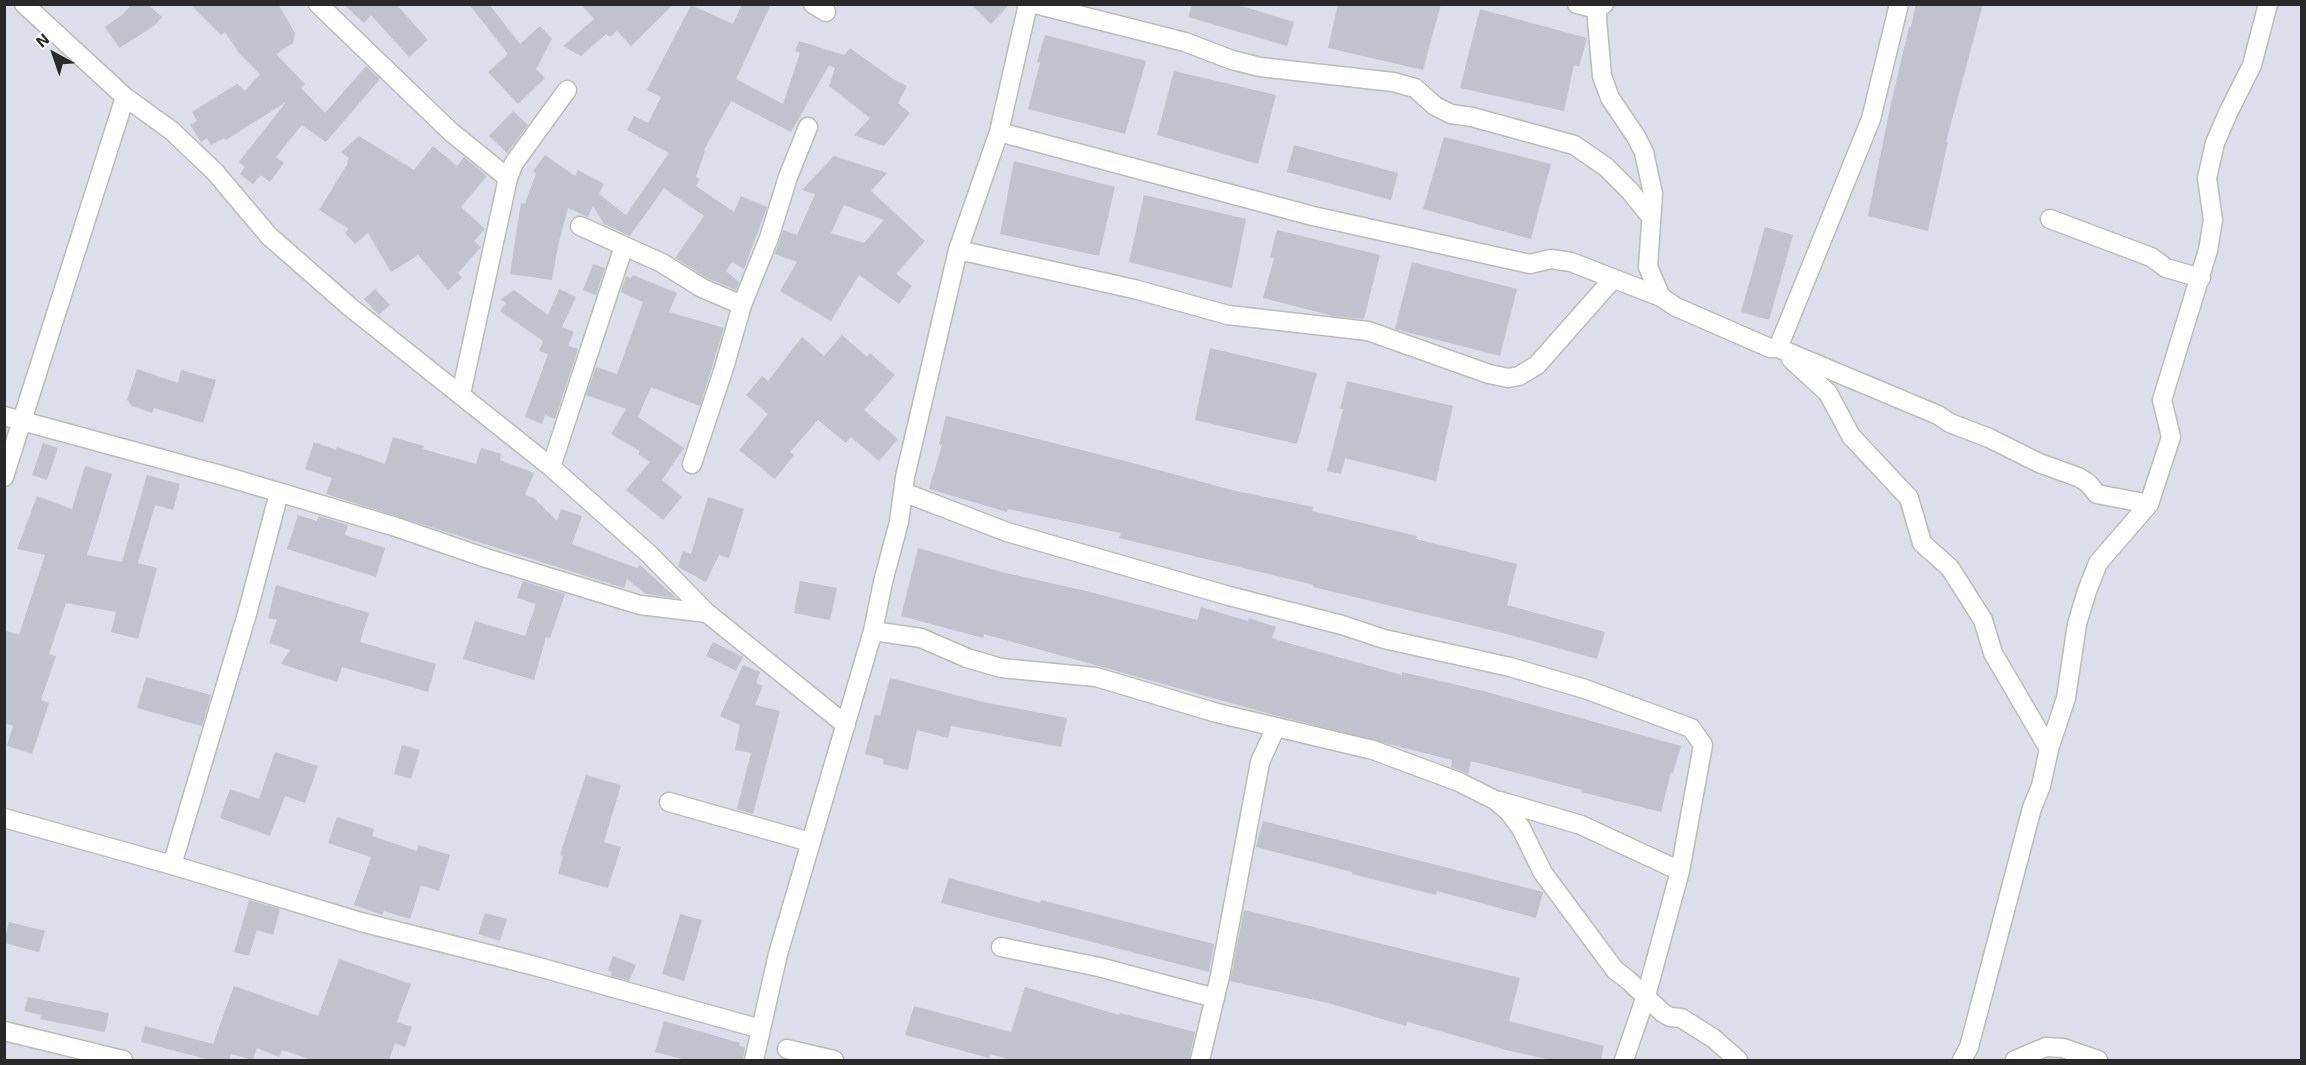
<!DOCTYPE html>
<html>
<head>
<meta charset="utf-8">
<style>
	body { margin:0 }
	#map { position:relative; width:2306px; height:1065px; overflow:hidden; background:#dcdeeb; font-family:"Exo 2",sans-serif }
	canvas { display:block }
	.frame { position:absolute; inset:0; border:6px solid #292929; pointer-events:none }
	.north { position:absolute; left:24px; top:24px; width:60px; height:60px; -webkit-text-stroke:4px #fff; paint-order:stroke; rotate:320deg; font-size:16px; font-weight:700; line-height:24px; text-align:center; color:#292929 }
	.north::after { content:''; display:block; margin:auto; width:21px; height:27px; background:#292929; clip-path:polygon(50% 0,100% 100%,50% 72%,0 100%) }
</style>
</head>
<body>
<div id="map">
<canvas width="2306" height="1065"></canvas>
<div class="frame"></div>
<div class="north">N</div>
</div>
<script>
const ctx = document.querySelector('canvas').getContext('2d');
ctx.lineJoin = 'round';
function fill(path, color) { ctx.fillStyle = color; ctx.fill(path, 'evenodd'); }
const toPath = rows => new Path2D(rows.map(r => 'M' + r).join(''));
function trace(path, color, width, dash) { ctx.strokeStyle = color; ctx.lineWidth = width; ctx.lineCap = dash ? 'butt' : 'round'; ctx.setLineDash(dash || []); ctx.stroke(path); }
const building = toPath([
	[132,4,147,4,162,17,154,26,119,48,105,27,122,15],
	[190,4,278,4,295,33,293,43,276,54,305,84,301,88,325,113,366,66,380,79,326,142,302,125,276,157,284,163,270,182,261,175,253,184,240,174,245,167,239,162,286,102,226,140,224,138,211,145,207,138,201,142,190,125,197,121,192,112,237,84,245,91,260,74,239,53,225,32,221,35],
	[343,4,396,4,428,40,409,57,371,15,364,23],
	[469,4,489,4,520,44,540,26,552,39,536,69,545,78,518,104,488,72,508,54],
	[581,4,674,4,631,46,617,31,610,37,606,34,581,56,563,46,594,19],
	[742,4,771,4,736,79,783,104,800,53,795,51,799,41,844,55,850,48,893,79,907,86,898,103,910,113,884,146,854,135,870,118,829,86,835,68,829,65,791,132,731,101,704,150,705,151,696,177,700,179,696,186,734,212,741,196,767,207,744,269,732,262,726,271,739,282,736,290,707,278,675,258,704,216,664,188,630,236,604,224,593,206,588,217,568,208,558,246,552,280,510,274,521,203,525,204,536,173,533,171,545,155,575,176,578,170,604,184,599,194,626,215,669,153,627,130,634,116,648,123,661,97,647,90,691,5,733,24],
	[971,4,1010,4,991,24],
	[1192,4,1235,4,1294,22,1287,46,1188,17],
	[1338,4,1441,4,1423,70,1328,48],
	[1916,4,1983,4,1946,142,1948,142,1928,231,1868,216,1890,108,1909,27,1911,27],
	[1480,9,1587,38,1579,67,1574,65,1564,111,1460,88],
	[1045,35,1146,61,1125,134,1028,109,1040,63,1037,62],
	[1174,71,1276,95,1258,164,1157,135],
	[513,111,528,125,507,153,489,136],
	[359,136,414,170,433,146,457,166,464,157,487,176,461,207,485,229,474,241,481,247,458,273,462,278,448,290,418,255,391,272,368,233,355,244,345,233,349,229,319,210,348,163,347,162,349,158,341,152],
	[1444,137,1551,164,1531,239,1423,209],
	[1294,145,1398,173,1391,200,1287,172],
	[834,156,887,173,871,191,925,241,896,274,912,286,899,304,859,275,831,321,780,291,797,262,775,254,783,230,797,235,815,194,802,190],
	[844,205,884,220,864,243,831,233],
	[1014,161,1115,187,1099,256,1000,234],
	[1144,195,1246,219,1232,288,1129,262],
	[1765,227,1793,235,1769,320,1741,312],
	[1277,230,1380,255,1364,319,1333,316,1263,298,1274,258,1270,257],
	[1412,262,1517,289,1500,356,1395,329],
	[593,264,605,268,596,295,583,290],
	[633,275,677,293,669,312,724,328,700,406,651,387,638,417,684,448,662,480,682,497,663,520,626,490,650,462,638,454,640,451,611,434,626,409,586,395,596,367,617,374,643,302,621,292,626,276,631,278],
	[375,289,390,305,379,315,364,299],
	[559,289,576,297,562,327,574,332,568,346,578,349,555,419,545,415,542,424,525,417,548,354,539,351,543,341,500,311,506,303,500,300,514,290,548,315],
	[842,335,867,357,870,353,895,375,864,410,898,439,879,461,851,437,846,443,818,420,790,452,794,455,775,479,739,450,768,414,746,395,762,376,768,381,802,337,824,356],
	[1210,348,1317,373,1297,444,1195,420],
	[137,369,178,383,181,370,216,380,203,423,154,408,152,413,132,406,127,400],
	[1347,381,1453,406,1436,481,1345,458,1341,474,1327,471,1343,409,1340,409],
	[946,416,1125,461,1232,490,1313,507,1312,511,1417,536,1416,539,1517,564,1507,605,1605,632,1597,659,1507,634,1313,587,1314,585,1119,538,1121,533,1008,509,1007,512,929,489,942,445,939,444],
	[393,437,424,446,423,449,476,464,481,448,501,454,500,460,534,473,525,495,534,498,557,521,561,509,582,516,572,544,637,568,640,565,676,598,646,594,627,579,624,588,326,494,332,478,305,469,314,442,336,450,337,447,385,464],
	[43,443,58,448,47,480,32,475],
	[85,466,112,474,87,555,122,562,147,475,180,484,173,510,155,505,138,563,157,568,138,639,111,632,116,612,66,603,49,654,56,656,41,700,49,703,32,754,7,746,13,726,4,723,4,630,19,635,45,555,17,549,37,496,72,509],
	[708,497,744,509,729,558,719,555,706,582,678,567,683,551,691,554],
	[298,515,317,521,318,516,348,525,345,535,385,548,376,577,287,549],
	[918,548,1002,572,1086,591,1197,620,1201,607,1248,621,1249,618,1276,627,1272,638,1288,643,1402,675,1402,672,1487,692,1681,746,1673,773,1671,772,1661,812,1581,792,1582,790,1471,761,1468,774,1451,767,1452,760,1270,714,984,634,983,638,901,616],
	[523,581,565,594,550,638,546,637,534,680,463,659,475,621,525,636,536,604,517,598],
	[800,581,837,588,830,620,794,613],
	[276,585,369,613,360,642,436,664,428,692,342,667,337,682,281,664,290,650,269,643,277,620,268,618],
	[713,642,743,657,736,671,706,656],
	[743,665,760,672,756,683,763,686,755,705,780,711,753,814,737,809,751,753,735,750,740,725,720,716],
	[146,677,211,695,202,726,137,708],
	[890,678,983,702,1067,718,1061,747,951,726,948,738,917,730,908,770,883,764,884,759,865,754,875,715,880,716],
	[402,745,420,750,411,779,394,774],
	[275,752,318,766,305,803,285,796,270,836,220,818,230,789,259,799],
	[586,775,621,785,604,842,621,847,608,888,558,874,563,856,560,855],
	[337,817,374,829,372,836,417,851,418,845,450,855,439,891,421,885,410,919,384,911,382,915,354,905,371,857,328,843],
	[1263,821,1543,892,1536,918,1437,891,1436,895,1352,874,1352,872,1256,847],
	[949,878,1040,903,1041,900,1214,944,1209,972,941,903],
	[249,900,280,909,273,935,257,930,249,956,234,952],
	[1244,910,1520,978,1509,1021,1604,1046,1601,1060,1551,1060,1506,1050,1408,1022,1406,1026,1328,1003,1230,981],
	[485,913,507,919,500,941,478,934],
	[680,914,702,920,684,981,662,974],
	[9,922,45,931,39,952,4,943],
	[613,956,636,965,629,981,611,976,612,972,608,970],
	[339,959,411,984,397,1022,412,1027,405,1047,395,1043,389,1060,312,1060,282,1050,279,1057,257,1048,253,1060,231,1054,229,1060,210,1060,141,1042,145,1026,213,1044,234,986,318,1016],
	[1025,987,1119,1015,1120,1013,1195,1032,1189,1060,1012,1060,990,1054,989,1058,905,1035,914,1006,1011,1032],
	[28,997,109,1013,105,1032,40,1019,41,1015,24,1011],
	[664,1021,740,1043,739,1046,745,1047,743,1060,686,1060,655,1052]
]);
const street = toPath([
	[24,4,125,97,172,131,215,172,269,236,350,307,551,467,649,554,707,613,846,725],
	[318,4,451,132,508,178],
	[813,4,826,12],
	[1035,4,1185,42,1232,60,1260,67,1393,82,1415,88,1435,106,1451,114,1472,117,1574,145,1606,167,1630,191,1651,217],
	[1577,4,1597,9],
	[1604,4,1597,9,1597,20,1602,76,1610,98,1635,135,1644,152,1653,194,1648,267,1661,297,1676,307,1770,348,1778,348,1938,415,1950,423,1989,438,2039,463,2078,477,2088,483,2097,494,2149,504],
	[999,132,1313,216,1530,264,1551,259,1571,262,1661,297],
	[2050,219,2151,257,2166,268,2201,278],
	[580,226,662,263,702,288,742,305],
	[958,250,1134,289,1228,315,1368,331,1489,374,1508,378,1519,376,1537,365,1613,279],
	[1778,348,1871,119,1899,4],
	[1791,359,1828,393,1851,436,1909,498,1922,543,1950,568,1983,620,1993,653,2049,749],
	[461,394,508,178,514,163,567,90],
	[4,416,224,476,396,527,486,558,640,605,707,613],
	[692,464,724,368,742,305,769,238,788,177,808,127],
	[551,467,624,246],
	[4,477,125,97],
	[903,492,1007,532,1229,596,1342,625,1384,639,1510,667,1585,689,1691,728,1703,745,1680,871,1646,996,1624,1060],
	[873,631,921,638,967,658,1001,668,1096,677,1217,713,1373,750,1459,782,1495,800,1509,812,1521,828,1543,873,1615,970,1628,980,1663,1013,1670,1017,1681,1018,1713,1038,1738,1060],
	[1500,801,1581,825,1680,871],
	[669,802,810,842],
	[4,818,172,865,361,922,535,966,761,1029],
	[172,865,247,614,279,493],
	[1001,947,1099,967,1215,998],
	[4,1031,123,1060],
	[787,1049,834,1060],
	[754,1060,778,954,873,631,883,582,899,522,905,477,958,250,999,132,1028,4],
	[1200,1060,1220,976,1260,762,1276,727],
	[1962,1060,1969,1047,2032,808,2041,786,2049,749,2066,698,2077,624,2087,591,2098,563,2149,504,2171,437,2162,400,2208,250,2213,220,2207,178,2215,143,2228,113,2252,65,2268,4],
	[2015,1060,2046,1047,2063,1048,2098,1060]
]);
fill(building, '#c0c2cd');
trace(street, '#bbbdaf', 21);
trace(street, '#fff', 18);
</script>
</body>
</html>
